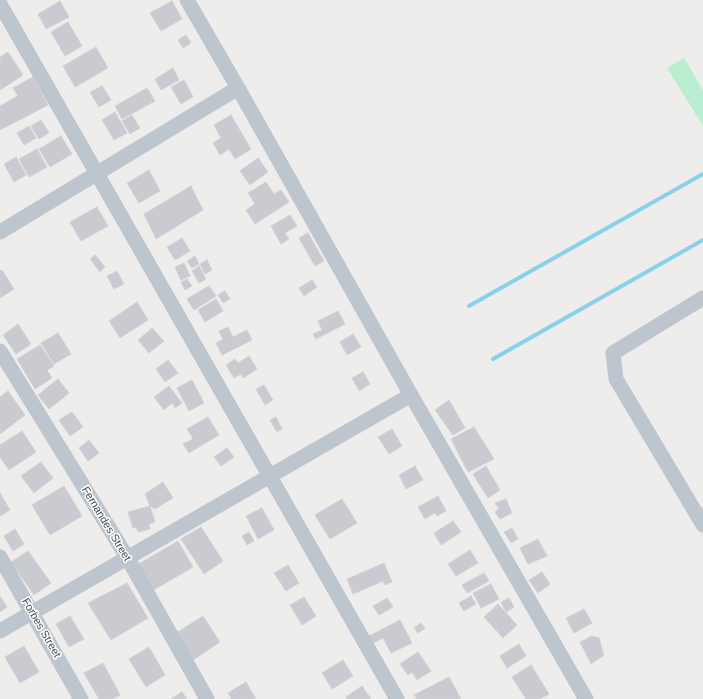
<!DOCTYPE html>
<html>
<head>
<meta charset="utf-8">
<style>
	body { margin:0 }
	canvas { display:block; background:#efecec }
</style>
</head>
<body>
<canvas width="703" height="699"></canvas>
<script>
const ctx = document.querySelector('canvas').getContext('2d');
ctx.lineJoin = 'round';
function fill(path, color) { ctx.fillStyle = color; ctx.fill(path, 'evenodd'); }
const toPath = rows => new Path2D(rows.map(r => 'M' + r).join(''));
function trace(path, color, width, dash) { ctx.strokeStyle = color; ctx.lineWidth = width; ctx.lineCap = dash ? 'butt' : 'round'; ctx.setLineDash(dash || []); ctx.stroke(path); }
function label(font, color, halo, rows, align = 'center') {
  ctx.font = font + ' Helvetica,sans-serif'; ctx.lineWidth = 3; ctx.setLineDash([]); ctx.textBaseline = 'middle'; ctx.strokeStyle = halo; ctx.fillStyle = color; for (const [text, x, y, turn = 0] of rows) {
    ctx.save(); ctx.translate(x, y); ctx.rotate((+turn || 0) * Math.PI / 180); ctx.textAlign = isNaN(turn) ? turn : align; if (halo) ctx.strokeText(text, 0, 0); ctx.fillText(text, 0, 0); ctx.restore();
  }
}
const green = toPath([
	[684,58,703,90,703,126,667,68]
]);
const stream = toPath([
	[469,306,703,174],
	[493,359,703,240]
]);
const building = toPath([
	[60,1,69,17,46,29,38,14,60,1],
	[172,1,182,19,161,31,150,13,172,1],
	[68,22,82,46,65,56,51,32,68,22],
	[186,35,191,43,183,48,178,40,186,35],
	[96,47,108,68,75,87,63,66,96,47],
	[8,52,23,75,0,90,0,57,8,52],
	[173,68,179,80,161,90,155,79,173,68],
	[33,77,48,105,0,130,0,106,18,96,13,88,33,77],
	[184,80,193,97,181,104,171,87,184,80],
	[102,86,111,100,99,107,90,92,102,86],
	[147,88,155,101,122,119,115,106,147,88],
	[115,112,127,133,114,140,102,120,115,112],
	[132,115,140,128,130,134,122,121,132,115],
	[231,115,251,149,235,159,229,149,220,155,213,143,221,138,214,125,231,115],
	[41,120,49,133,39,139,31,126,41,120],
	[29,126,36,138,24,145,17,133,29,126],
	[61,136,72,154,50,167,39,149,61,136],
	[37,149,47,167,29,177,19,159,37,149],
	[16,157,26,175,14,182,4,164,16,157],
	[258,158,268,172,250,185,240,171,258,158],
	[149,170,160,191,139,203,127,183,149,170],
	[266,182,274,194,281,190,289,202,255,224,246,210,255,204,248,193,266,182],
	[191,186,203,210,156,239,144,214,191,186],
	[97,207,108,226,81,241,70,222,97,207],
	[290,215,297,226,285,233,289,239,281,244,271,226,290,215],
	[308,233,324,261,315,266,299,238,308,233],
	[182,238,190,251,175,260,167,247,182,238],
	[95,255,105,267,100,272,90,259,95,255],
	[195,256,199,264,192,268,187,261,195,256],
	[207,260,212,270,205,274,200,264,207,260],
	[184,263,190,276,181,280,175,267,184,263],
	[199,266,206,279,199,283,192,271,199,266],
	[2,270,14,289,0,298,0,271,2,270],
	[117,271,124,284,114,289,107,276,117,271],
	[187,279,192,286,185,290,181,282,187,279],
	[312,280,317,287,304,296,299,288,312,280],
	[209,286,216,296,194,310,187,299,209,286],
	[225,291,230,299,223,303,218,295,225,291],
	[216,299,223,311,205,322,198,310,216,299],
	[137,302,148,320,120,338,109,321,137,302],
	[338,311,345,324,316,339,313,334,322,330,318,321,338,311],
	[18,324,31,344,16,354,3,335,18,324],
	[228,327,233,337,247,330,252,340,222,355,216,343,223,339,219,331,228,327],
	[152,328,164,341,149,353,138,340,152,328],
	[58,333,71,354,54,364,41,343,58,333],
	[353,334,361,347,347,355,340,342,353,334],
	[40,345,54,366,47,370,52,378,35,389,17,359,40,345],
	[249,356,257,369,243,378,241,374,234,378,226,365,235,359,238,363,249,356],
	[168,360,178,373,165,382,156,369,168,360],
	[363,372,370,384,359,391,352,378,363,372],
	[58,379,69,393,49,409,38,395,58,379],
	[192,380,204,403,189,411,177,388,192,380],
	[264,385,273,400,265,405,256,389,264,385],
	[169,386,182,403,175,408,172,403,164,410,154,397,169,386],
	[8,391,25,415,0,434,0,397,8,391],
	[449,400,465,428,453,435,435,410,449,400],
	[72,412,83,427,70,436,59,420,72,412],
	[208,417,219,435,189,453,183,444,193,439,187,429,208,417],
	[276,417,282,429,277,432,270,420,276,417],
	[474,427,494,459,468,472,451,439,474,427],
	[392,429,402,446,389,454,378,437,392,429],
	[22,431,36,452,9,470,0,457,0,445,22,431],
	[89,440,99,453,88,461,79,448,89,440],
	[227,448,234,457,221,466,214,457,227,448],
	[41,462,53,478,34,493,21,476,41,462],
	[415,466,423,480,406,489,399,475,415,466],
	[486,466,500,490,488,498,473,474,486,466],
	[163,482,173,498,155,509,150,506,145,494,163,482],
	[64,486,82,516,50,535,32,505,64,486],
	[0,493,10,510,0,516,0,493],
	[438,496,446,511,437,516,435,513,425,519,418,507,438,496],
	[342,499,357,523,330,539,315,515,342,499],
	[506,499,512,513,500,519,495,512,499,509,495,503,506,499],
	[150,506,155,522,149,524,150,529,138,532,136,527,133,528,128,512,150,506],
	[262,508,274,530,258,539,246,516,262,508],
	[453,521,461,532,441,545,434,533,453,521],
	[201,527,223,561,204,574,181,539,201,527],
	[512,528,518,539,511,543,504,532,512,528],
	[15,529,24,544,13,551,4,536,15,529],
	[249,532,254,541,247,545,242,536,249,532],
	[538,539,547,556,528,564,520,548,538,539],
	[178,541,193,567,152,591,137,565,178,541],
	[470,550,478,563,456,576,448,564,470,550],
	[28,551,51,583,34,595,11,562,28,551],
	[384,563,392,582,385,585,383,581,353,594,347,579,384,563],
	[288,565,299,583,286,591,274,573,288,565],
	[542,572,550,584,538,593,529,580,542,572],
	[484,573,489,581,467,593,462,585,484,573],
	[127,583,148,618,111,640,88,603,127,583],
	[491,584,499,599,481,608,473,593,491,584],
	[0,596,7,607,0,612,0,596],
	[471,596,476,604,464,611,459,603,471,596],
	[304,597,316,616,302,625,290,605,304,597],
	[387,598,393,607,379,615,373,606,387,598],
	[509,598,514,607,506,612,501,602,509,598],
	[498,604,517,625,503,638,484,617,498,604],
	[584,609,592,623,574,633,566,618,584,609],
	[70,616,84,639,69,647,56,624,70,616],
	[203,616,220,642,193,660,176,633,203,616],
	[400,620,412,643,391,653,383,638,371,644,367,637,400,620],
	[421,623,425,628,418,633,414,628,421,623],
	[592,636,599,638,604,655,591,664,580,642,592,636],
	[519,644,526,656,507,668,500,656,519,644],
	[24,646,39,672,20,683,5,657,24,646],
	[149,647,165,675,146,687,129,659,149,647],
	[418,652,431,671,417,680,412,672,408,675,400,664,418,652],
	[343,660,353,676,332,689,322,673,343,660],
	[103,663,120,695,112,699,99,699,84,673,103,663],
	[531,665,549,694,540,699,526,699,512,677,531,665],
	[449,677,461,699,417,699,414,695,449,677],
	[246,682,256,699,232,699,228,693,246,682],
	[362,686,371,699,347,699,346,697,362,686],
	[182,692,187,699,171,699,182,692]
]);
const minor = toPath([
	[187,0,238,88,411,395,586,699],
	[0,4,397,699],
	[0,232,238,88],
	[703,298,613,353,616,379,703,525],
	[0,351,127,557,207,699],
	[0,557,81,699],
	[0,631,411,395]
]);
const streetNames = [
	["Fernandes Street",106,524,59],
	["Forbes Street",41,628,60]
];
fill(green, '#b9eed0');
trace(stream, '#87d1ea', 4);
fill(building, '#c9cbd1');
trace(building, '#d0d2d8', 1);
trace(minor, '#bdc6cf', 15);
label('11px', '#454f59', '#fff', streetNames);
</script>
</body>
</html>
